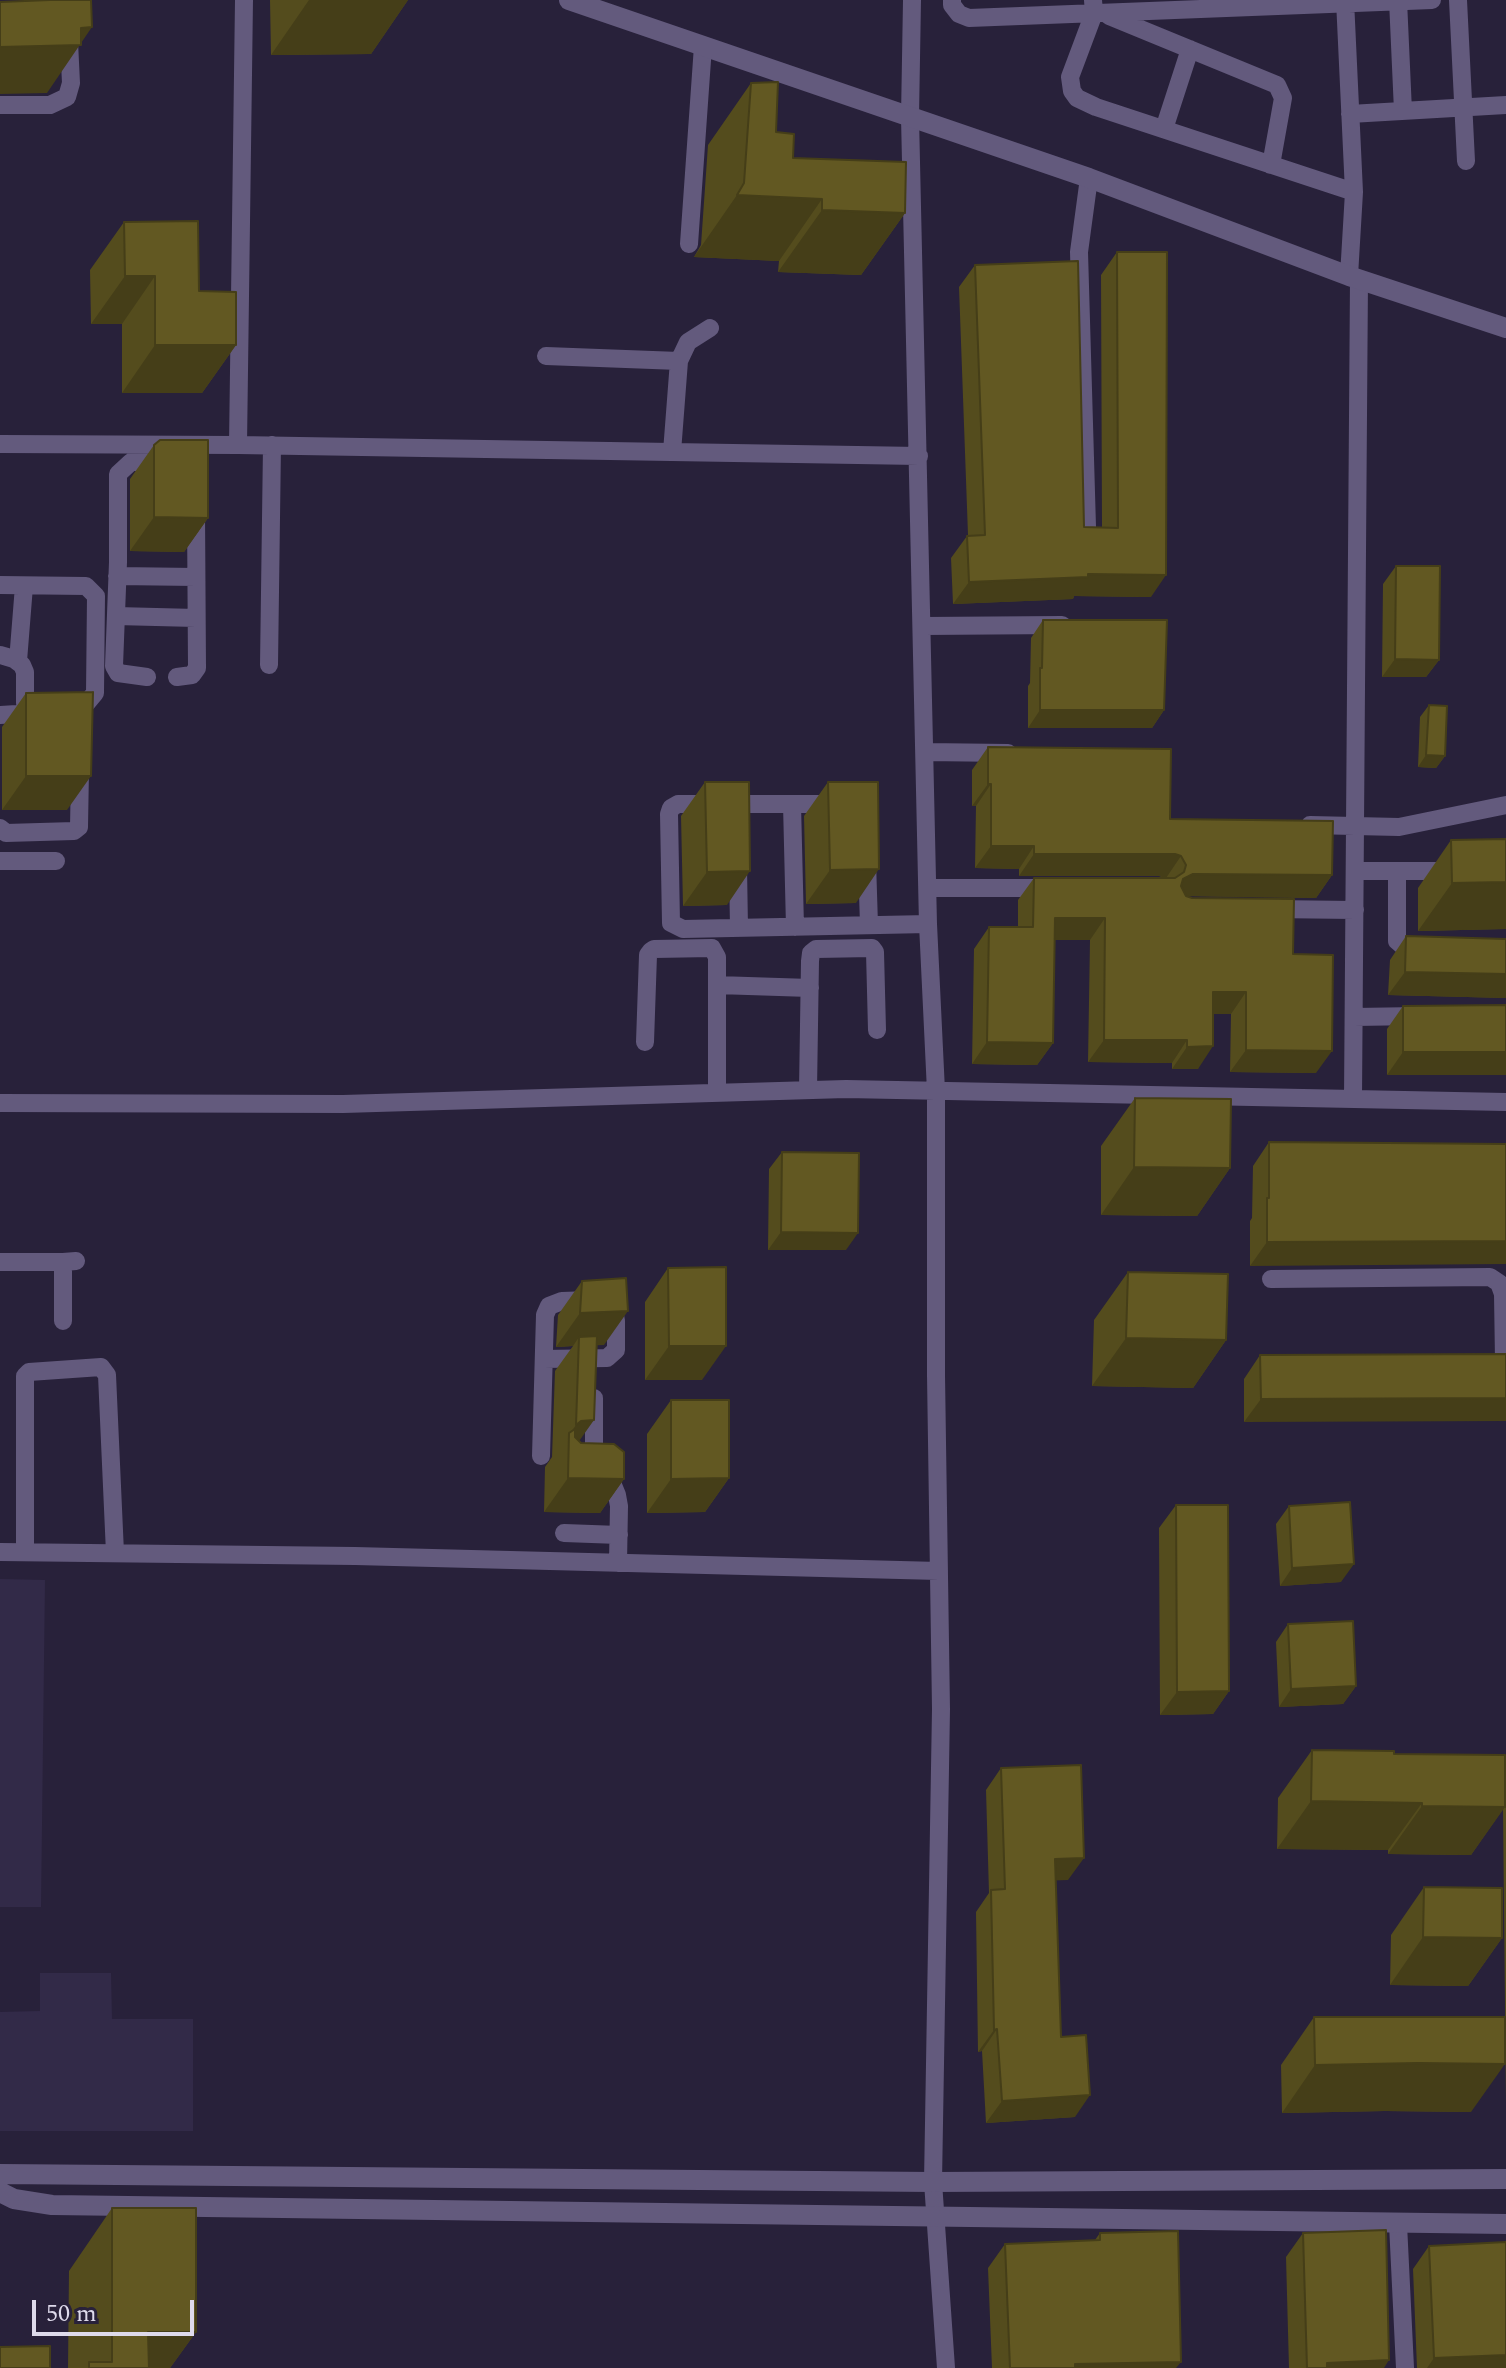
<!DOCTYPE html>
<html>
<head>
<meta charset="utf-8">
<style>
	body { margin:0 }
	#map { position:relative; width:1506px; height:2368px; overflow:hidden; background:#28213a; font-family:Spectral,serif }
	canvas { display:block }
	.scale { position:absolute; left:32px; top:2300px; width:162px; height:36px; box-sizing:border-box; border:4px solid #dedaeb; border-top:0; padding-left:10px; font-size:24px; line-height:28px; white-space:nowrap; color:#dedaeb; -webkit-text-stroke:6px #28213a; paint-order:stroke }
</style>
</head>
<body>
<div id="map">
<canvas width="1506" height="2368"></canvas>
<div class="scale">50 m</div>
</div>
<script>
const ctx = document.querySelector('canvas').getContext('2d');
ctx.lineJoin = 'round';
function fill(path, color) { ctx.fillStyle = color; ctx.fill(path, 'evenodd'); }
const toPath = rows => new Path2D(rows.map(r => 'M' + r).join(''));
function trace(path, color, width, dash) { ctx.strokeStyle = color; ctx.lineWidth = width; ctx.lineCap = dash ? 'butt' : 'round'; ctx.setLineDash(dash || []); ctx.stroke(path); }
const built = toPath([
	[0,1579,45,1580,41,1907,0,1907],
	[40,1973,111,1973,112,2019,193,2019,193,2131,0,2131,0,2012,40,2011]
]);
const minor = toPath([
	[912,0,910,117,928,924,936,1091,936,1375,941,1709,933,2182,946,2368],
	[952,0,952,5,959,14,969,18,1432,0],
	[1093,0,1094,13,1070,77,1072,91,1077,98,1096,107,1354,192],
	[1345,0,1354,192,1349,276],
	[1398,0,1403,111],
	[1458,0,1466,161],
	[1109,16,1277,85,1283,98,1271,165],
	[0,105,50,105,67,97,71,83,67,0],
	[1350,114,1506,105],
	[1164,129,1190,49],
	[689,244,703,46],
	[546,356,679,361],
	[0,444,238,445,919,456],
	[238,445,244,0],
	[672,452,679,361,688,342,710,328],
	[1087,527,1079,252,1089,178],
	[117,576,196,577],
	[0,585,86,586,96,596,95,693,85,705,75,706],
	[116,616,196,618],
	[923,626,1062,625],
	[0,655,14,659,22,665,25,672,25,703,30,706,37,706],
	[18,661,24,586],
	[269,665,272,445],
	[147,677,118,673,114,666,118,562,118,474,131,462,165,462],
	[177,677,192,675,197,668,196,512],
	[0,715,33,713],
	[925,752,1008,753],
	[792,804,795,927],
	[836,804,678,804,671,808,669,814,671,923,683,929,928,924],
	[1310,825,1399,827,1506,805],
	[0,828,6,833,74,831,79,827,80,770],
	[0,861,56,861],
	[867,861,869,925],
	[738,867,739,928],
	[1355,871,1451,871],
	[1397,872,1397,941,1404,947,1423,949],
	[928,888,1052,888],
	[1269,909,1355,910],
	[717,985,810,988],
	[1354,1017,1419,1016],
	[645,1042,648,955,651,951,654,949,712,948,717,957,717,1093],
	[808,1090,810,961,811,953,816,949,872,948,875,952,877,1030],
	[1353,1098,1359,279],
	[0,1103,343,1104,846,1089,1506,1102],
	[0,1262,63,1262],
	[1271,1279,1490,1277,1499,1283,1503,1294,1504,1361],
	[63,1321,63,1262,76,1261],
	[544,1359,607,1358,616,1350,616,1321,613,1305],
	[594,1398,594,1466,610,1478,617,1495,619,1506,618,1563],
	[541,1456,545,1315,549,1306,562,1301,590,1300],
	[564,1533,619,1535],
	[0,1552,355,1556,939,1571],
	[25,1552,25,1376,29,1372,101,1367,107,1375,115,1553],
	[1398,2224,1405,2368]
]);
const tertiary = toPath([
	[569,0,1089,178,1349,276,1506,328],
	[0,2174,933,2182,1506,2179],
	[0,2192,14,2199,52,2205,1506,2224]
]);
const wall = toPath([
	[270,0,408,0,371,54,271,55],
	[751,83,776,132,793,158,905,213,861,275,778,272,779,261,694,257,701,245,708,145],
	[124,222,199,291,236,345,202,393,122,393,122,324,91,324,90,270],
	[1117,252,1151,597,1074,596,1073,599,953,604,951,558,967,536,968,535,959,287,975,265,1084,527,1102,527,1101,275],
	[154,445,208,518,184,552,130,551,130,479],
	[1396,566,1439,660,1426,677,1382,677,1383,584],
	[1043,620,1164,710,1152,728,1028,728,1028,686,1030,683,1031,638],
	[26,693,67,810,2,810,2,727],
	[1429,705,1445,756,1436,768,1418,767,1420,717],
	[988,747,1170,819,1332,875,1316,898,1187,896,1293,954,1316,1073,1230,1072,1231,1014,1213,1014,1198,1069,1172,1069,1172,1063,1088,1062,1090,940,1055,940,1053,1043,1037,1065,972,1064,974,949,989,927,1018,927,1018,900,1034,878,1165,878,1159,876,1019,876,1019,869,975,868,976,806,972,806,972,770],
	[705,782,727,905,683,906,681,816],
	[828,782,856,903,806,904,804,816],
	[1506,839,1506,929,1418,931,1418,888,1451,840],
	[1406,936,1506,939,1506,998,1388,995,1390,960],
	[1506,1005,1387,1075,1387,1029,1403,1006],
	[1135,1098,1230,1168,1197,1216,1101,1215,1101,1146],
	[1269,1142,1506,1144,1250,1266,1250,1221,1252,1218,1253,1166],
	[782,1152,846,1250,768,1250,769,1169],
	[668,1268,702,1380,645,1380,645,1302],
	[1128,1272,1226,1340,1193,1388,1092,1386,1094,1320],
	[582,1281,604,1345,597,1345,579,1441,624,1479,600,1513,544,1512,545,1467,552,1457,555,1371,573,1346,556,1347,558,1315],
	[1506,1354,1244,1422,1244,1379,1260,1355],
	[671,1400,729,1478,705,1512,647,1513,647,1434],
	[1176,1505,1229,1691,1213,1714,1160,1715,1159,1528],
	[1289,1506,1341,1582,1280,1586,1276,1524],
	[1288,1624,1356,1686,1343,1704,1279,1707,1276,1642],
	[1312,1750,1394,1754,1505,1791,1506,1790,1506,2103,1503,1809,1471,1855,1388,1854,1388,1850,1277,1849,1278,1798],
	[1001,1768,1068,1880,1055,1880,1061,2037,1075,2117,986,2123,982,2051,978,2052,976,1912,989,1893,986,1790],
	[1424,1887,1502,1938,1468,1986,1390,1985,1391,1935],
	[1314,2017,1471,2112,1385,2111,1282,2113,1281,2065],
	[112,2208,196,2332,170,2368,68,2368,69,2271],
	[1100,2233,1176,2368,992,2368,988,2268,1005,2244,1095,2240],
	[1303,2233,1384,2368,1289,2368,1286,2257],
	[1429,2246,1506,2368,1417,2368,1413,2269]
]);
const shadedWall = toPath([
	[309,0,408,0,371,54,271,55],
	[92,27,47,93,0,94,0,47,81,28],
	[737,195,822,199,779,261,694,257],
	[822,210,905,213,861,275,778,272],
	[125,276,155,276,122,324,91,324],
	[155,345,236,345,202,393,122,393],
	[154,517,208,518,184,552,130,551],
	[1088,574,1166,575,1151,597,1074,596,1073,599,953,604,969,582],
	[1395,659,1439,660,1426,677,1382,677],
	[1040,710,1164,710,1152,728,1028,728],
	[1426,755,1445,756,1436,768,1418,767],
	[26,776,91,776,67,810,2,810],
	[988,784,991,784,976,806,972,806],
	[991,846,1034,846,1019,869,975,868],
	[1034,854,1175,854,1181,856,1166,878,1159,876,1019,876],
	[879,869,856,903,806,904,830,870],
	[750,871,727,905,683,906,707,872],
	[1193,874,1332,875,1316,898,1177,896,1183,879],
	[1506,882,1506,929,1418,931,1452,883],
	[1055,918,1105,918,1090,940,1040,940],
	[1405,972,1506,974,1506,998,1388,995],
	[1213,992,1246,992,1231,1014,1197,1014],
	[1104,1040,1187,1040,1172,1063,1088,1062],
	[987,1042,1053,1043,1037,1065,972,1064],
	[1213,1046,1198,1069,1172,1069,1187,1047],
	[1246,1050,1332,1051,1316,1073,1230,1072],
	[1403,1052,1506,1052,1506,1075,1387,1075],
	[1134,1167,1230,1168,1197,1216,1101,1215],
	[781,1232,858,1233,846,1250,768,1250],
	[1506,1241,1506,1264,1250,1266,1267,1242],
	[628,1311,604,1345,579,1346,579,1337,573,1346,556,1347,580,1313],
	[1126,1338,1226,1340,1193,1388,1092,1386],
	[669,1346,726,1346,702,1380,645,1380],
	[1506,1398,1506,1421,1244,1422,1261,1399],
	[594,1420,570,1454,569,1435,576,1425,581,1421],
	[568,1478,624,1479,600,1513,544,1512],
	[729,1478,705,1512,647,1513,671,1479],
	[1354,1564,1341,1582,1280,1586,1292,1568],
	[1356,1686,1343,1704,1279,1707,1291,1689],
	[1229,1691,1213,1714,1160,1715,1177,1692],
	[1311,1801,1422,1803,1388,1850,1277,1849],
	[1422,1806,1505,1807,1471,1855,1388,1854],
	[1084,1858,1068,1880,1039,1881,1055,1859],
	[1423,1937,1502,1938,1468,1986,1390,1985],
	[997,2029,982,2051,978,2052,994,2030],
	[1418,2063,1505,2064,1471,2112,1385,2111,1282,2113,1315,2065],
	[1090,2095,1075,2117,986,2123,1002,2101],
	[148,2332,196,2332,170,2368,123,2368],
	[1506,2355,1506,2368,1427,2368,1434,2358],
	[1389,2360,1384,2368,1323,2368,1327,2363],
	[1181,2362,1176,2368,1072,2368,1075,2364]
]);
const building = toPath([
	[50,0,91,0,92,27,81,28,81,45,0,47,0,2,50,0],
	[778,82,776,132,794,134,793,158,906,162,905,213,822,210,822,199,737,195,744,183,751,83,778,82],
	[198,221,199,291,236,292,236,345,155,345,155,276,125,276,124,222,198,221],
	[1117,252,1167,252,1166,575,1088,574,1088,577,969,582,967,536,985,535,975,265,1078,261,1084,527,1118,528,1117,252],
	[160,440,208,440,208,518,154,517,154,445,160,440],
	[1396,566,1440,566,1439,660,1395,659,1396,566],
	[1043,620,1167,620,1164,710,1040,710,1040,668,1042,668,1043,620],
	[93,692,91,776,26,776,26,693,93,692],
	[1429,705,1447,706,1445,756,1426,755,1429,705],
	[988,747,1171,749,1170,819,1333,821,1332,875,1193,874,1183,879,1181,886,1186,896,1192,898,1294,899,1293,954,1333,955,1332,1051,1246,1050,1246,992,1213,992,1213,1046,1187,1047,1187,1040,1104,1040,1105,918,1055,918,1053,1043,987,1042,989,927,1033,927,1034,878,1175,878,1184,872,1186,865,1181,856,1175,854,1034,854,1034,846,991,846,991,784,988,784,988,747],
	[705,782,749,782,750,871,707,872,705,782],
	[828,782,878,782,879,869,830,870,828,782],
	[1506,839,1506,882,1452,883,1451,840,1506,839],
	[1406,936,1506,939,1506,974,1405,972,1406,936],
	[1506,1005,1506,1052,1403,1052,1403,1006,1506,1005],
	[1135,1098,1231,1099,1230,1168,1134,1167,1135,1098],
	[1269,1142,1506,1144,1506,1241,1267,1242,1267,1198,1269,1198,1269,1142],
	[782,1152,859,1153,858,1233,781,1232,782,1152],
	[726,1267,726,1346,669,1346,668,1268,726,1267],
	[1128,1272,1228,1274,1226,1340,1126,1338,1128,1272],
	[626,1278,628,1311,580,1313,582,1281,626,1278],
	[597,1336,594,1420,581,1421,576,1425,579,1337,597,1336],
	[1506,1354,1506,1398,1261,1399,1260,1355,1506,1354],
	[671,1400,729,1400,729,1478,671,1479,671,1400],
	[575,1429,575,1437,581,1443,614,1444,624,1452,624,1479,568,1478,569,1433,575,1429],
	[1350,1502,1354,1564,1292,1568,1289,1506,1350,1502],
	[1176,1505,1228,1505,1229,1691,1177,1692,1176,1505],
	[1353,1621,1356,1686,1291,1689,1288,1624,1353,1621],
	[1312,1750,1394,1751,1394,1754,1505,1755,1505,1807,1422,1806,1422,1803,1311,1801,1312,1750],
	[1081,1765,1084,1858,1055,1859,1061,2037,1086,2035,1090,2095,1002,2101,997,2029,994,2030,991,1890,1005,1889,1001,1768,1081,1765],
	[1424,1887,1502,1888,1502,1938,1423,1937,1424,1887],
	[1314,2017,1505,2017,1505,2064,1418,2063,1315,2065,1314,2017],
	[112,2208,196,2208,196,2332,148,2332,149,2368,89,2368,89,2362,112,2362,112,2208],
	[1386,2230,1389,2360,1327,2363,1327,2368,1307,2368,1303,2233,1386,2230],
	[1178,2231,1181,2362,1075,2364,1075,2368,1010,2368,1005,2244,1100,2240,1100,2233,1178,2231],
	[1506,2242,1506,2355,1434,2358,1429,2246,1506,2242],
	[50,2346,50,2368,0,2368,0,2347,50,2346]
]);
fill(built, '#322a48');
trace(minor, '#635a7d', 18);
trace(tertiary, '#635a7d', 20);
fill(wall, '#544c1d');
fill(shadedWall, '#453e18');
fill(building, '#625822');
trace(building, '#453e18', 2);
</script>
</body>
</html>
